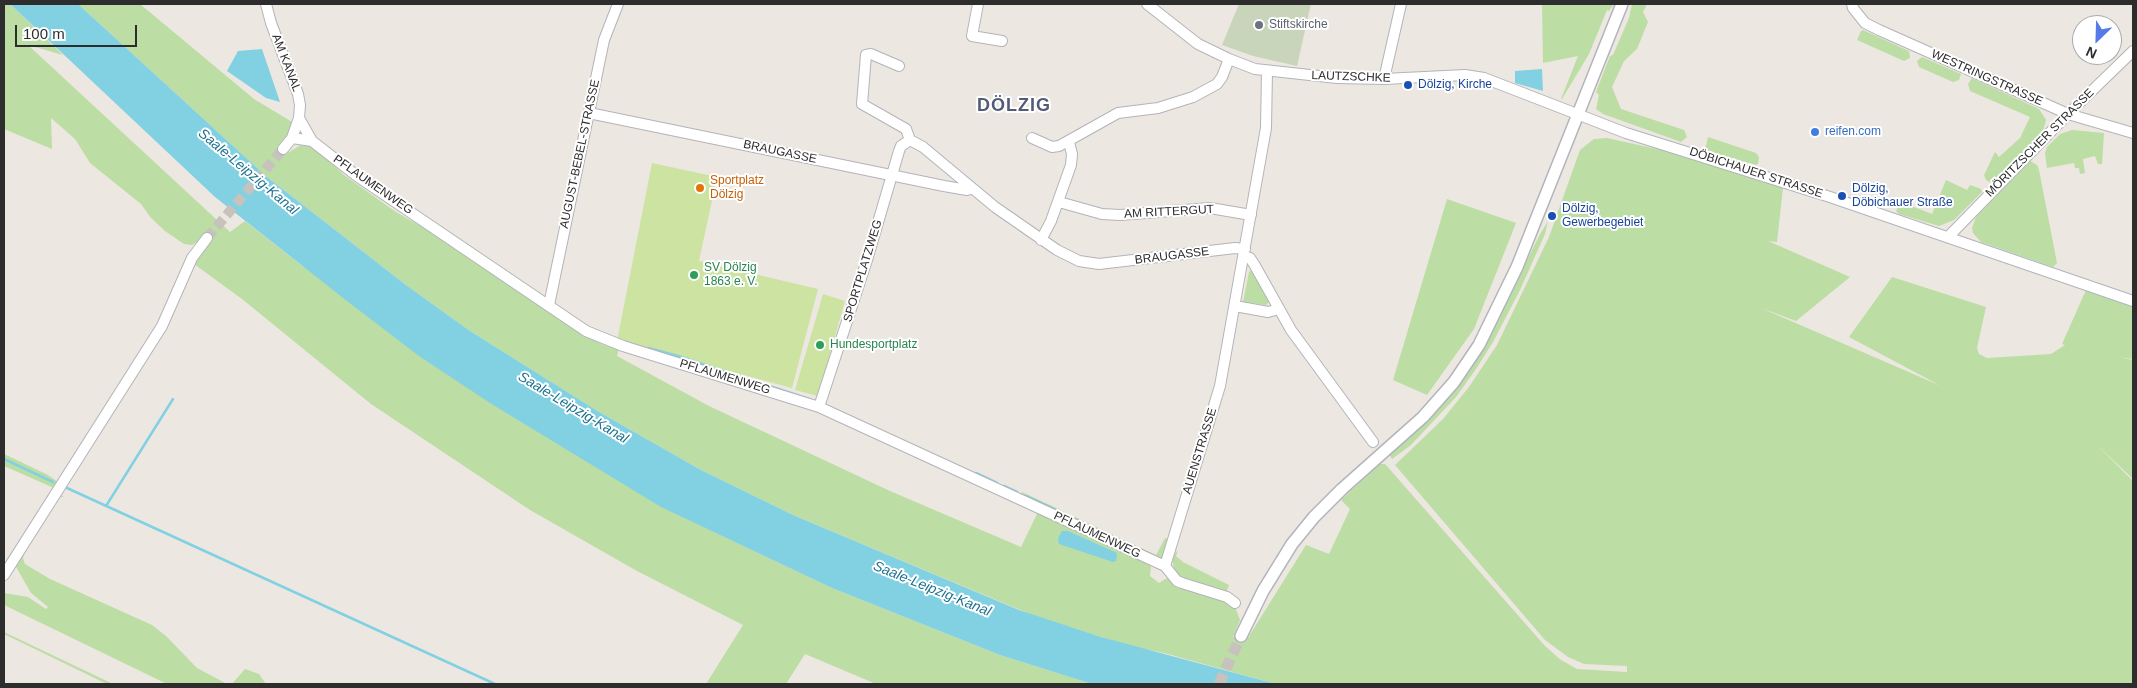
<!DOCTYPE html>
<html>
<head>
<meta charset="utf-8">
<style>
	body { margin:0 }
	#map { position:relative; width:2137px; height:688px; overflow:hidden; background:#ede7e1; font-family:Arial,sans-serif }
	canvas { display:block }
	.frame { position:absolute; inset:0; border:5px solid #2d2d2d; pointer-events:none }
	.north { position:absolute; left:2072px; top:15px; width:50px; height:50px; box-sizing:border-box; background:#fff; border:1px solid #ababab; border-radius:50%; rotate:204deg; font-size:14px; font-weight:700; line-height:20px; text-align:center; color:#2d2d2d }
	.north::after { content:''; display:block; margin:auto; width:18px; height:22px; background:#547be7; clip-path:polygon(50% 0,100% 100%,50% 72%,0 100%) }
	.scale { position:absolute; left:15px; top:25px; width:122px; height:22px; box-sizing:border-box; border:2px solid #2d2d2d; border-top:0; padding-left:6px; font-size:15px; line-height:18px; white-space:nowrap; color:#2d2d2d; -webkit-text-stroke:4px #fff; paint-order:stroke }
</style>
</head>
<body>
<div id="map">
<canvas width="2137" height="688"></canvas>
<div class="frame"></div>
<div class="north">N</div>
<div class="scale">100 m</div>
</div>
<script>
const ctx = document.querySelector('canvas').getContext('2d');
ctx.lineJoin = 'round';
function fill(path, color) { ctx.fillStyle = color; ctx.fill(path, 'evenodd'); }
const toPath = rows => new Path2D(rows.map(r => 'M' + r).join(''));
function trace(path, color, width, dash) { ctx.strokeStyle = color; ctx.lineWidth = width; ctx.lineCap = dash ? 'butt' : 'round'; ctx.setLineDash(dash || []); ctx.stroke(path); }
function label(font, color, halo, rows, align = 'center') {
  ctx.font = font + ' Arial,sans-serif'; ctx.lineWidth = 4; ctx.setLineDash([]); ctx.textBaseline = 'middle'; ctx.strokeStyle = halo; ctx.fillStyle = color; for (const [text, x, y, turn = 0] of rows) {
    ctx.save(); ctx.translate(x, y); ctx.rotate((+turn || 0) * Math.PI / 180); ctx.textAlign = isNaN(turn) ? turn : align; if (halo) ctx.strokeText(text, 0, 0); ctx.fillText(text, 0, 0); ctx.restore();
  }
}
const green = toPath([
	[4,4,10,4,63,55,28,45,230,232,245,221,301,265,662,507,832,588,1000,655,1092,684,876,684,805,654,786,684,706,684,743,625,637,571,530,510,371,404,242,299,194,264,196,260,213,238,206,232,199,241,192,245,184,244,165,231,151,218,141,204,90,163,75,139,51,118,52,149,4,129],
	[78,4,140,4,254,99,292,122,287,136,277,147,286,154,304,143,311,144,344,175,396,212,424,228,575,330,606,346,619,348,617,356,709,406,890,491,1021,547,1038,512,1148,563,1151,567,1150,576,1159,583,1167,578,1174,583,1228,601,1235,607,1240,620,1233,637,1246,641,1306,545,1329,554,1350,509,1341,500,1380,464,1385,464,1545,646,1561,660,1577,669,1627,672,1627,666,1584,664,1568,657,1545,640,1395,465,1443,419,1469,387,1497,345,1549,237,1580,150,1594,139,1607,138,1666,151,1783,188,1777,242,1768,241,1850,277,1796,321,1761,308,1941,386,1849,337,1892,277,1986,307,1977,348,1979,354,1987,358,2051,354,2065,345,2062,344,2086,290,2133,307,2133,359,2120,357,2133,360,2133,479,2095,443,2133,481,2133,684,1276,684,1164,653,1130,646,1037,617,793,515,701,470,599,412,470,331,406,285,267,177],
	[1542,4,1614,4,1609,11,1607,10,1589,54,1562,99,1561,99,1578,56,1543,63],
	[1632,4,1647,4,1643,12,1648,22,1637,49,1624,61,1612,87,1621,109,1684,130,1687,137,1681,142,1603,114,1596,109,1599,95,1596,92,1610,56,1613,55,1629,18],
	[1863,30,1909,51,1910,58,1904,61,1857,40,1861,31],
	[1922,57,1961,74,1959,80,1953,82,1919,67,1917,61],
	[1972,78,2039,109,2046,120,2043,131,2039,137,1991,183,1986,180,1984,175,1995,152,1999,157,2020,138,2030,117,1970,91,1968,84],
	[2072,130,2104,133,2102,164,2098,164,2095,156,2083,159,2085,173,2080,174,2079,168,2075,168,2074,163,2047,168,2045,153,2047,147,2060,134],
	[1708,137,1756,153,1759,157,1758,164,1756,165,1705,150],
	[2030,161,2037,165,2039,170,2057,263,2053,267,1981,242,1973,233,1972,228,1976,217],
	[1946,180,1967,190,1970,185,1981,189,1982,192,1954,220,1939,226,1899,214,1896,211,1901,202,1932,214],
	[1447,199,1516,223,1474,329,1427,395,1393,380],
	[1548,221,1545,234,1520,290,1493,342,1476,369,1456,397,1411,445,1392,459,1389,454,1428,419,1472,366,1485,345,1539,236],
	[1251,270,1254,271,1268,297,1269,302,1266,305,1243,302,1249,272],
	[4,454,48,475,58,482,54,488,4,466],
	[1022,492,1156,555,1165,538,1170,540,1163,557,1155,559,1020,496],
	[59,494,64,497,60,497,25,552,23,558,25,564,50,579,152,625,166,636,197,668,227,684,167,684,4,605,4,593,28,597,46,609,48,607,31,593,15,565],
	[1178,550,1176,556,1183,562,1229,585,1226,593,1183,581,1175,571,1172,560,1173,556],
	[4,632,113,684,107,684,4,634],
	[245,669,259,674,266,684,232,684]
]);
const cemetery = toPath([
	[1239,4,1311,4,1297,66,1253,56,1222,45]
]);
const pitch = toPath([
	[652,163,717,177,699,261,818,289,792,388,617,341],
	[823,294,845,301,818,396,795,390]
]);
const water = toPath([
	[10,4,78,4,267,177,406,285,470,331,599,412,701,470,793,515,1019,610,1101,637,1276,684,1092,684,1000,655,832,588,661,507,490,403,419,356,347,301,215,197],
	[262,49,280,102,266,98,227,71,238,51],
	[1542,69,1543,91,1515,83,1515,71],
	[1062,531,1068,531,1117,553,1116,561,1113,562,1059,544,1058,538]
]);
const stream = toPath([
	[648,348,678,356,809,399],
	[4,459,53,482],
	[976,473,997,483],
	[1004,486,1017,492],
	[67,488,495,684],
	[1026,496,1056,510],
	[106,506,173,399]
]);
const minorTunnel = toPath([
	[207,238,283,149]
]);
const tertiaryTunnel = toPath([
	[1219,684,1241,636]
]);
const minor = toPath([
	[266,4,271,23,298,94,300,105,299,118,292,138,283,149],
	[978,4,972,36,1002,41],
	[1147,4,1198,44,1229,59,1255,69,1337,78,1384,79,1465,75,1484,78,1626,133,1830,197,2133,301],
	[1852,4,1853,8,1865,23,1879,30,2068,114,2133,133],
	[899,66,871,54,866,55,862,104,906,129,910,140],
	[1384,79,1401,4],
	[589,113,944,186,967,190,971,189],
	[299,118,312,141],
	[292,138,312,141,357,176,586,331,623,346,819,407,1165,566,1177,581,1182,583,1227,597,1235,603],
	[1032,138,1052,147,1059,146,1118,113,1158,108,1193,97,1217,84,1222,77,1229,59],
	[910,140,923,147,995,207,1057,250,1079,261,1099,264,1235,248,1245,249],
	[1059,202,1102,214,1120,215,1210,208,1251,215],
	[1949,236,2068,114,2133,51],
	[1041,240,1051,221,1071,165,1072,154,1069,142],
	[1244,256,1250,258,1254,264,1291,330,1373,442],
	[549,305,604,40,618,4],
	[1235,306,1268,312,1279,309],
	[819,407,867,260,899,151,901,146,910,140],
	[1165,566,1220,386,1266,128,1267,71],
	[4,575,162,326,192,258,207,238]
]);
const tertiary = toPath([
	[1241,636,1263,591,1292,544,1314,517,1342,489,1423,417,1454,382,1479,345,1517,267,1622,4]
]);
const markers = [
	[1259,25,5,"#6b7280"],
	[1408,85,5,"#1a4fb4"],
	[1815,132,5,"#3f7fe0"],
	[700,188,5,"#e8710a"],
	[1842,196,5,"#1a4fb4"],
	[1552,216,5,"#1a4fb4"],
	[694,275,5,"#2e9e5b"],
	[820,345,5,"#2e9e5b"]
];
const worshipNames = [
	["Stiftskirche",1269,25]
];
const streetNames = [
	["AM KANAL",286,63,69],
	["LAUTZSCHKE",1351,77,2],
	["WESTRINGSTRASSE",1987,78,24],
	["MÖRITZSCHER STRASSE",2040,143,-45],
	["BRAUGASSE",780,152,12],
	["AUGUST-BEBEL-STRASSE",580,154,-78],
	["DÖBICHAUER STRASSE",1756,173,18],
	["PFLAUMENWEG",373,185,35],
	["AM RITTERGUT",1169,212,-3],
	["BRAUGASSE",1172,256,-7],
	["SPORTPLATZWEG",863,271,-73],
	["PFLAUMENWEG",725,377,17],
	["AUENSTRASSE",1200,451,-73],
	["PFLAUMENWEG",1097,535,25]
];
const transitNames = [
	["Dölzig, Kirche",1418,85],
	["Dölzig,",1852,189],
	["Döbichauer Straße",1852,203],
	["Dölzig,",1562,209],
	["Gewerbegebiet",1562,223]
];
const shopNames = [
	["reifen.com",1825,132]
];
const foodNames = [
	["Sportplatz",710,181],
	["Dölzig",710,195]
];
const leisureNames = [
	["SV Dölzig",704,268],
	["1863 e. V.",704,282],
	["Hundesportplatz",830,345]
];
const waterNames = [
	["Saale-Leipzig-Kanal",248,172,40],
	["Saale-Leipzig-Kanal",573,408,31],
	["Saale-Leipzig-Kanal",932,589,22]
];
const districtNames = [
	["DÖLZIG",1014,106]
];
fill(green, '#bcdda4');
fill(cemetery, '#c9d5ba');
fill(pitch, '#cce3a1');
fill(water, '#81d1e3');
trace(stream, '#81d1e3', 2.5);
trace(minorTunnel, '#c7c2bd', 10, [10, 5]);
trace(tertiaryTunnel, '#c7c2bd', 11, [11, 5.5]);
trace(minor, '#b2b4bb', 12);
trace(tertiary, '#b2b4bb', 14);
trace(minor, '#fff', 10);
trace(tertiary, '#fff', 11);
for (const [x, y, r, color] of markers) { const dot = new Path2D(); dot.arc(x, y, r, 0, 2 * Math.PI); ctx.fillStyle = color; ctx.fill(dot); trace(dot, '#fff', 2); }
label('12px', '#5b616d', '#fff', worshipNames, 'left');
label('12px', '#2d2d2d', '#fff', streetNames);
label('12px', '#164399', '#fff', transitNames, 'left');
label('12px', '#366cbe', '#fff', shopNames, 'left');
label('12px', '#c56008', '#fff', foodNames, 'left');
label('12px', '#27864d', '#fff', leisureNames, 'left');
label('italic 14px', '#1d7391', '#fff', waterNames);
ctx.letterSpacing = '1px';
label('bold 18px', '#525c79', '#fff', districtNames);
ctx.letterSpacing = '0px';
</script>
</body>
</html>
